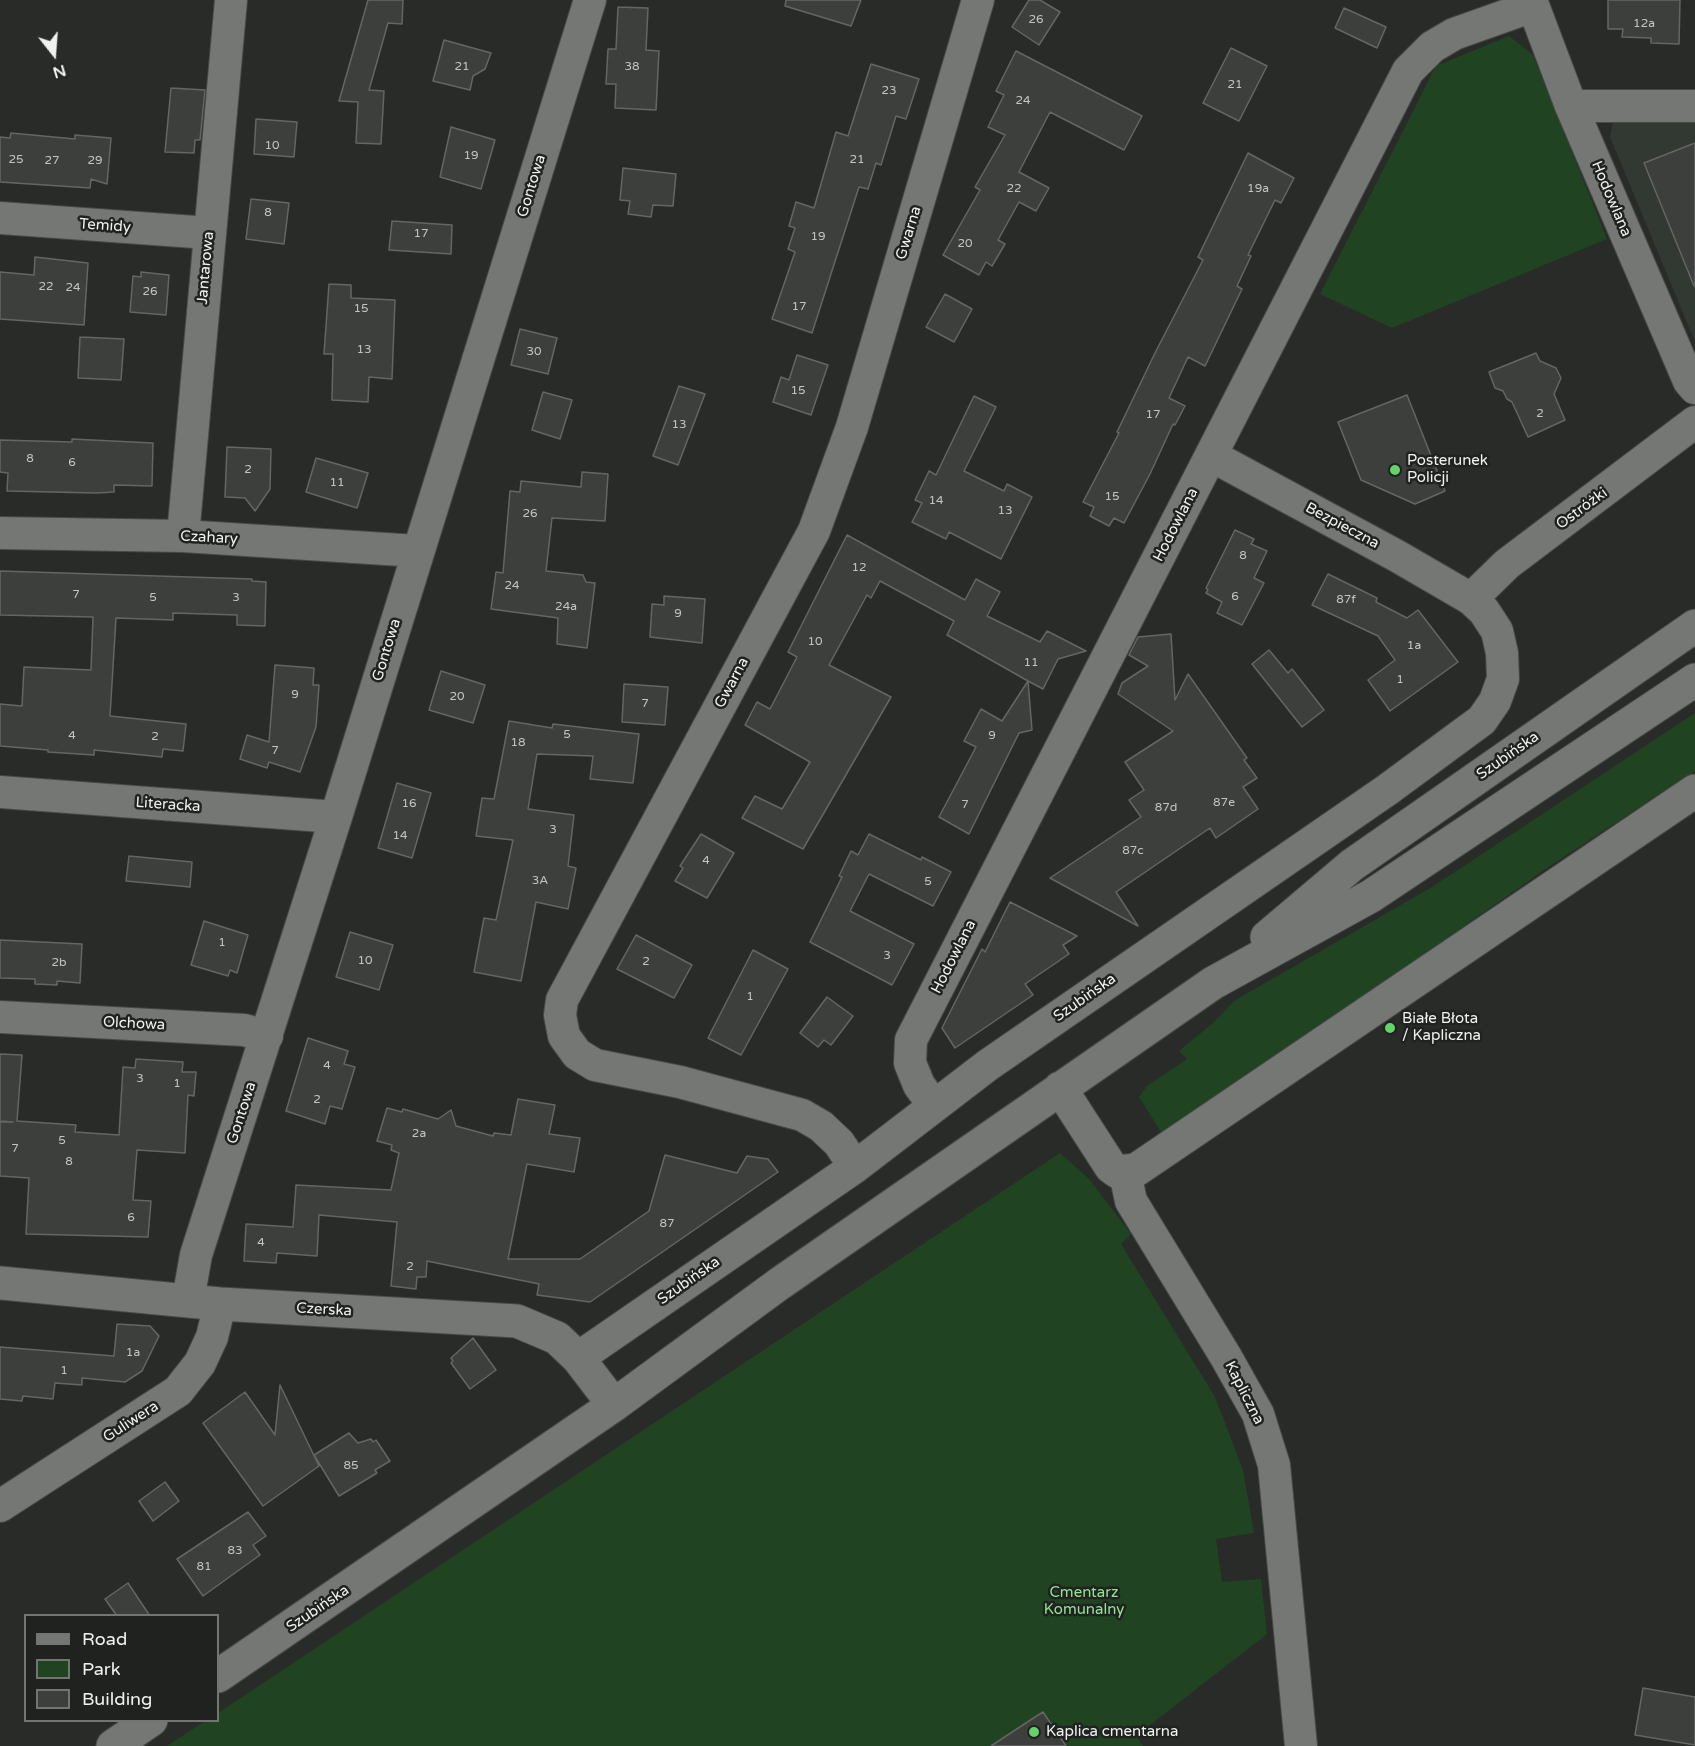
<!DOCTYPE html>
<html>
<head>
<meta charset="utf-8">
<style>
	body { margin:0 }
	#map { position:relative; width:1695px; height:1746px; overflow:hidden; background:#292b29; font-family:"Varela Round",sans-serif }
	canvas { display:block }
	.legend { position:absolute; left:24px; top:1614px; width:195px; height:108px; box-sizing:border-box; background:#202220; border:2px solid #737573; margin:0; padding:8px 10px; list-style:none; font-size:18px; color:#f0f1f0 }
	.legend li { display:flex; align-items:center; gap:12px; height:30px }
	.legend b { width:30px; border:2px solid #737573 }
	.north { position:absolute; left:24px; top:24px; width:60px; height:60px; -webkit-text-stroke:4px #202220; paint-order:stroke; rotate:163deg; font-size:16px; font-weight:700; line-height:24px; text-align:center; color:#f0f1f0 }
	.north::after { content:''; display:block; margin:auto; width:21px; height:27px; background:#f0f1f0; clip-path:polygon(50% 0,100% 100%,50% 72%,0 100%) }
</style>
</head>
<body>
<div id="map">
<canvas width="1695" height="1746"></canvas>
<ul class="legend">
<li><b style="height:8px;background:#747774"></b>Road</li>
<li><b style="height:16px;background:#204422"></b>Park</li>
<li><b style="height:16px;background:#3d3f3d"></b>Building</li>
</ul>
<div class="north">N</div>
</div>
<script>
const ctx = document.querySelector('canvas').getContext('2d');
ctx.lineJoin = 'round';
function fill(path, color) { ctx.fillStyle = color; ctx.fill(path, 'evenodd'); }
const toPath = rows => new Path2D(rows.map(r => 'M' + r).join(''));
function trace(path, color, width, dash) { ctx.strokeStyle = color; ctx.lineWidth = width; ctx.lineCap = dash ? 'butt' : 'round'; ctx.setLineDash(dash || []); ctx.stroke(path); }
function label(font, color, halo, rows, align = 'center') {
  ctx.font = font + ' "Varela Round",sans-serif'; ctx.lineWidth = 5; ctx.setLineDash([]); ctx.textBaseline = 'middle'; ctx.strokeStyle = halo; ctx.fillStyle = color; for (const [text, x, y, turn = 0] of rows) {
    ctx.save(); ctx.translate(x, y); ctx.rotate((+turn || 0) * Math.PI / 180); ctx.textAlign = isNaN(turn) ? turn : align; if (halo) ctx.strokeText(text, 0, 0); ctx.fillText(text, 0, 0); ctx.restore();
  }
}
const built = toPath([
	[1614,117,1695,120,1695,342,1610,137]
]);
const green = toPath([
	[1509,36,1533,55,1607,239,1392,328,1320,294,1436,66],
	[1695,713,1695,771,1544,870,1164,1137,1139,1097,1147,1086,1187,1059,1179,1051,1214,1022,1234,1001,1432,887],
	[1060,1153,1089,1179,1131,1234,1121,1244,1215,1397,1243,1470,1254,1533,1216,1539,1222,1582,1261,1579,1267,1634,1136,1736,1143,1746,167,1746,205,1721,218,1720,218,1713]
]);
const building = toPath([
	[368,0,403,0,402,24,388,23,369,90,384,91,381,144,356,143,358,102,339,101,368,0],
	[786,0,861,0,851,26,785,6,786,0],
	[1029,0,1040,0,1060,12,1039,45,1012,27,1029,0],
	[1608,0,1680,0,1679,44,1651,43,1651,38,1622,37,1623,29,1608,29,1608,0],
	[618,7,648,8,646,50,659,51,656,110,615,108,616,84,606,84,608,49,616,49,618,7],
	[1344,8,1386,27,1377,48,1335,28,1344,8],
	[444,40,491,53,485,69,473,76,470,90,433,81,444,40],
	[1231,48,1267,66,1239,121,1203,103,1231,48],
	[1016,51,1142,116,1124,150,1050,112,1019,172,1049,188,1036,211,1019,202,998,240,1005,244,992,266,986,262,979,275,943,255,980,190,975,187,1005,135,988,127,1004,95,996,91,1016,51],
	[871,64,919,79,906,119,896,116,881,165,876,163,868,189,859,187,812,333,772,319,795,252,788,249,795,228,789,226,796,202,814,208,836,132,848,136,871,64],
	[171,88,205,90,200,140,195,140,194,153,165,152,171,88],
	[256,119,297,122,294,157,254,154,256,119],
	[451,127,495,140,481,189,440,177,451,127],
	[11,133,75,139,75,135,111,138,107,184,91,179,90,188,0,182,0,137,10,138,11,133],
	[1695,143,1695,286,1694,286,1644,163,1695,143],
	[1248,153,1294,178,1281,203,1275,200,1248,255,1251,256,1237,286,1242,289,1205,366,1188,357,1169,398,1185,406,1175,425,1173,424,1150,474,1124,523,1114,518,1109,526,1090,516,1094,507,1083,502,1119,433,1117,432,1155,353,1203,260,1198,257,1248,153],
	[623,168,676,174,673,206,653,205,651,217,628,214,630,201,620,200,623,168],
	[251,199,289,203,284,244,246,239,251,199],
	[392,221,452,225,451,254,389,250,392,221],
	[35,257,88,263,84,325,0,319,0,272,34,275,35,257],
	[141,272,169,275,166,315,130,312,133,276,141,277,141,272],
	[329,284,351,285,351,298,395,300,392,379,369,377,368,402,332,400,333,354,324,354,329,284],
	[945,294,972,309,954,342,926,327,945,294],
	[520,329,557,338,548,374,511,365,520,329],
	[80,337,124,339,121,380,78,378,80,337],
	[1536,353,1540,361,1556,368,1561,378,1554,394,1565,420,1528,437,1512,402,1507,399,1503,391,1495,388,1489,372,1536,353],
	[797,355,828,365,811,415,773,402,781,377,789,380,797,355],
	[679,386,705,394,678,465,653,456,679,386],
	[543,392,572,400,560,439,532,430,543,392],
	[1407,395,1445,491,1415,504,1361,480,1338,422,1407,395],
	[974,396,996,407,964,471,1004,491,1007,484,1032,497,1001,559,949,532,946,539,912,522,922,503,915,500,929,471,936,475,974,396],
	[72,439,153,443,152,486,114,485,114,492,96,493,7,491,8,473,0,472,0,440,72,442,72,439],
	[227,447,271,449,270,489,255,511,245,498,225,497,227,447],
	[316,458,368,473,357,508,306,492,316,458],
	[582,472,608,474,605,521,552,518,546,571,583,575,586,582,595,583,587,648,557,644,558,618,491,609,496,572,503,573,510,491,520,492,521,481,581,487,582,472],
	[1235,530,1254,539,1251,544,1267,551,1254,578,1264,583,1242,625,1217,613,1222,602,1206,593,1208,590,1206,588,1235,530],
	[847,535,965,600,976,579,1000,592,987,616,1040,642,1047,631,1086,651,1058,659,1043,689,1028,681,1032,730,1019,733,969,834,939,817,976,747,964,741,981,709,1002,721,1028,681,947,635,954,621,880,581,871,598,867,595,829,665,891,697,803,849,742,818,755,796,782,809,810,762,745,725,757,702,770,709,797,657,788,652,847,535],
	[0,571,252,579,252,581,266,582,265,626,237,625,237,615,173,613,173,620,116,618,110,716,186,724,183,751,163,749,162,757,94,750,94,755,48,752,48,750,0,746,0,704,22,706,24,667,91,670,93,617,0,615,0,571],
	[1328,574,1377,598,1376,602,1407,618,1418,610,1458,662,1390,711,1368,680,1395,660,1378,636,1312,605,1328,574],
	[664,596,705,599,702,643,650,637,652,604,664,605,664,596],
	[1171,634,1175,700,1188,674,1247,758,1244,760,1257,778,1243,787,1258,809,1216,838,1210,828,1116,892,1138,926,1050,878,1141,817,1129,800,1144,790,1125,762,1173,731,1118,694,1122,683,1148,666,1129,655,1138,637,1171,634],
	[1269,650,1288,673,1292,669,1324,710,1302,727,1252,664,1269,650],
	[275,665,314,668,313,685,319,685,316,727,300,772,269,762,267,768,240,759,247,735,269,742,275,665],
	[441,671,485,685,473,723,429,710,441,671],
	[624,684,668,687,665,725,622,722,624,684],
	[509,721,552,728,553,724,639,734,633,783,590,779,593,756,537,754,528,809,574,815,568,866,576,868,568,909,536,902,521,981,474,972,484,918,496,920,513,840,476,836,482,798,494,799,509,721],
	[397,783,431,793,412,858,378,848,397,783],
	[701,834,734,853,707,898,675,881,683,868,680,866,701,834],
	[869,834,921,860,922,857,951,872,933,906,869,874,850,911,914,944,892,985,810,942,842,877,839,876,851,851,858,855,869,834],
	[129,856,192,862,190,887,126,881,129,856],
	[1010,902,1077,936,1063,945,1069,954,1025,984,1033,995,955,1048,942,1028,982,949,985,952,1010,902],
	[204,921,248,935,237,973,230,970,228,976,191,965,204,921],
	[350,932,393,945,379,990,336,977,350,932],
	[636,935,692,965,674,998,617,969,636,935],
	[0,940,82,944,80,983,57,981,57,985,35,984,35,979,0,978,0,940],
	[753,950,788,969,741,1055,708,1038,753,950],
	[827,997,853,1016,831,1045,824,1040,818,1047,800,1033,827,997],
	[308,1038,348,1051,344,1064,355,1067,342,1109,330,1106,325,1124,286,1111,308,1038],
	[0,1054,22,1055,17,1121,76,1125,75,1132,119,1135,123,1067,135,1068,136,1059,183,1062,182,1072,196,1072,194,1096,188,1095,185,1153,137,1150,133,1200,151,1201,148,1237,26,1234,29,1178,0,1176,0,1122,13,1122,0,1121,0,1054],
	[518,1099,555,1105,549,1134,580,1138,574,1172,527,1164,508,1259,580,1259,649,1211,665,1155,737,1173,747,1156,768,1159,778,1172,590,1302,537,1295,539,1284,427,1261,426,1277,417,1277,416,1289,391,1286,397,1222,319,1215,317,1256,277,1253,276,1263,244,1261,246,1224,293,1227,296,1185,391,1190,399,1153,391,1150,392,1145,377,1141,387,1108,402,1112,403,1109,438,1119,451,1110,456,1126,493,1136,494,1133,511,1135,518,1099],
	[117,1324,150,1326,159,1336,142,1371,125,1382,82,1378,82,1385,55,1383,53,1399,23,1396,22,1401,0,1399,0,1347,114,1356,117,1324],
	[473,1338,496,1370,470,1389,451,1363,453,1361,451,1358,473,1338],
	[280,1385,319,1466,263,1506,203,1423,245,1392,275,1435,280,1385],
	[349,1433,358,1443,371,1439,373,1442,376,1440,390,1461,375,1470,377,1473,339,1496,314,1455,349,1433],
	[165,1482,179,1501,153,1521,139,1501,165,1482],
	[248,1512,266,1536,253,1545,260,1555,203,1596,177,1559,248,1512],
	[128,1583,150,1616,117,1616,105,1599,128,1583],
	[1643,1688,1695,1697,1695,1745,1635,1735,1643,1688],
	[1043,1712,1066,1746,991,1746,1032,1719,1043,1712]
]);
const street = toPath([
	[1531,0,1571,106,1689,381,1695,388],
	[1571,106,1695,106],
	[0,218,209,233],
	[0,533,183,536,417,551],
	[183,536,231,0],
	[1471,599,1507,564,1695,422],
	[0,792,336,817],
	[0,1017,244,1030,267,1036],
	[934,1106,919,1085,910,1063,911,1040,1408,71,1432,47,1454,34,1533,6],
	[855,1167,839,1143,821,1126,802,1115,680,1082,595,1065,577,1054,564,1036,560,1015,562,1000,814,531,852,427,978,0],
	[1125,1173,1131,1201,1226,1357,1258,1414,1274,1465,1301,1746],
	[188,1300,196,1255,336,817,590,0],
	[578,1358,855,1167,988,1065,1387,790,1482,720,1495,701,1503,679,1502,653,1497,631,1484,611,1471,599,1397,556,1212,456],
	[0,1506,178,1391,200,1363,212,1337,220,1304]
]);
const secondary = toPath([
	[1267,937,1352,865,1695,626],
	[1060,1088,1111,1167,1118,1172,1136,1170,1695,791],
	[0,1283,220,1304,517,1321,557,1338,578,1358,614,1405],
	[218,1676,614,1405,779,1284,1213,983,1371,896,1695,680],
	[113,1746,151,1720]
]);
const markers = [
	[1395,470,6,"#62d469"],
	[1390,1028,6,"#62d469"],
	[1034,1732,6,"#62d469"]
];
const numberNames = [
	["26",1036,20],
	["12a",1644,24],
	["21",462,67],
	["38",632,67],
	["21",1235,85],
	["23",889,91],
	["24",1023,101],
	["10",272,146],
	["19",471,156],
	["25",16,160],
	["21",857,160],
	["27",52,161],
	["29",95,161],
	["22",1014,189],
	["19a",1258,189],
	["8",268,213],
	["17",421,234],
	["19",818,237],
	["20",965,244],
	["22",46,287],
	["24",73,288],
	["26",150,292],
	["17",799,307],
	["15",361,309],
	["13",364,350],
	["30",534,352],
	["15",798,391],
	["2",1540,414],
	["17",1153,415],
	["13",679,425],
	["8",30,459],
	["6",72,463],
	["2",248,470],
	["11",337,483],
	["15",1112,497],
	["14",936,501],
	["13",1005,511],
	["26",530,514],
	["8",1243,556],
	["12",859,568],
	["24",512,586],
	["7",76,595],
	["6",1235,597],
	["5",153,598],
	["3",236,598],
	["87f",1346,600],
	["24a",566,607],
	["9",678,614],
	["10",815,642],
	["1a",1414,646],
	["11",1031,663],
	["1",1400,680],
	["9",295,695],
	["20",457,697],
	["7",645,704],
	["5",567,735],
	["4",72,736],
	["9",992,736],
	["2",155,737],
	["18",518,743],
	["7",275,751],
	["87e",1224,803],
	["16",409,804],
	["7",965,805],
	["87d",1166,808],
	["3",553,830],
	["14",400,836],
	["87c",1133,851],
	["4",706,861],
	["3A",540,881],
	["5",928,882],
	["1",222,943],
	["3",887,956],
	["10",365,961],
	["2",646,962],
	["2b",59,963],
	["1",750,997],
	["4",327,1066],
	["3",140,1079],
	["1",177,1084],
	["2",317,1100],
	["2a",419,1134],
	["5",62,1141],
	["7",15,1149],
	["8",69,1162],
	["6",131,1218],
	["87",667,1224],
	["4",261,1243],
	["2",410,1267],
	["1a",133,1353],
	["1",64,1371],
	["85",351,1466],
	["83",235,1551],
	["81",204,1567]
];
const streetNames = [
	["Gontowa",532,186,-73],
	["Hodowlana",1611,199,67],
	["Temidy",105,226,4],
	["Gwarna",909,233,-73],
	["Jantarowa",206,268,-85],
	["Ostróżki",1582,509,-36],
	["Hodowlana",1176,525,-63],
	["Bezpieczna",1342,526,28],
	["Czahary",209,538,3],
	["Gontowa",387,650,-73],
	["Gwarna",732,683,-62],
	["Szubińska",1508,756,-35],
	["Literacka",168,805,4],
	["Hodowlana",954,957,-63],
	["Szubińska",1085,998,-35],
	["Olchowa",134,1024,3],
	["Gontowa",242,1113,-72],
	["Szubińska",689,1281,-35],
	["Czerska",324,1310,3],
	["Kapliczna",1244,1393,63],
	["Guliwera",131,1422,-33],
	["Szubińska",318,1609,-34]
];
const poiNames = [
	["Posterunek",1407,461],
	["Policji",1407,478],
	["Białe Błota",1402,1019],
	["/ Kapliczna",1402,1036],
	["Kaplica cmentarna",1046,1732]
];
const parkNames = [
	["Cmentarz",1084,1593],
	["Komunalny",1084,1610]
];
fill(built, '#323832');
fill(green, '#204422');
fill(building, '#3d3f3d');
trace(building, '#646664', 1.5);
trace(street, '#474947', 34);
trace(secondary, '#474947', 35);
trace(street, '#747774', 32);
trace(secondary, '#747774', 33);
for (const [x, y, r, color] of markers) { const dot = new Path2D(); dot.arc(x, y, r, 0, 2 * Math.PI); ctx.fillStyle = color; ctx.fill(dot); trace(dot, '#202220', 2); }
label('12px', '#c3c4c3', null, numberNames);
label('15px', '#f0f1f0', '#202220', streetNames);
label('15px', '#f0f1f0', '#202220', poiNames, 'left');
label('15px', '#94e396', '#202220', parkNames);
</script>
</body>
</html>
